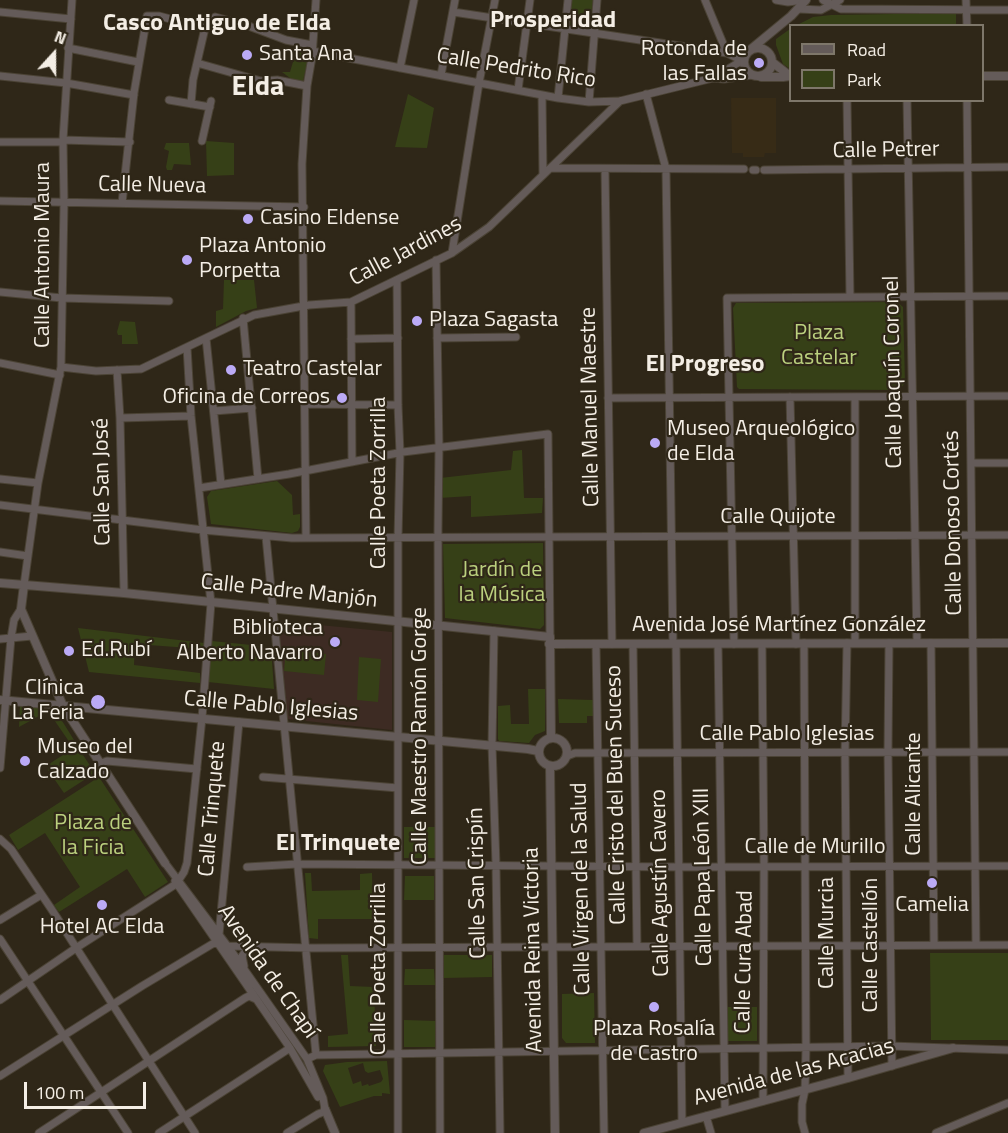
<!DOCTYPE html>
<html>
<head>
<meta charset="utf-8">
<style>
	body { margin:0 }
	#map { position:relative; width:1008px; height:1133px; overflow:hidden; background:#2f2718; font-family:"Titillium Web",sans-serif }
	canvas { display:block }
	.legend { position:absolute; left:789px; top:24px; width:195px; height:78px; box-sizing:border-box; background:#2f2718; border:2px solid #7e776a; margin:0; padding:8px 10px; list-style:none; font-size:18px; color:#f4eee5 }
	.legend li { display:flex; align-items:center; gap:12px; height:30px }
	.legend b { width:30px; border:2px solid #7e776a }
	.north { position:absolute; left:24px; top:24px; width:60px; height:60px; -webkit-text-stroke:4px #2f2718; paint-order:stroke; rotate:21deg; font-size:16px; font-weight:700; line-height:24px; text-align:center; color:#f4eee5 }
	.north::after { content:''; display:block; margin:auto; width:21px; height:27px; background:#f4eee5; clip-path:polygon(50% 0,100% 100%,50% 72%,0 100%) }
	.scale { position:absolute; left:24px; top:1082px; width:122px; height:27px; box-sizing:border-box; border:3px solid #f4eee5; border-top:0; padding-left:8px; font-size:18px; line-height:21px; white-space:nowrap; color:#f4eee5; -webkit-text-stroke:4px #2f2718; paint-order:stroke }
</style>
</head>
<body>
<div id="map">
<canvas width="1008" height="1133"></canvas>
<ul class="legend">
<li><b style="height:8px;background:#645b59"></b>Road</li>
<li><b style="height:16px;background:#364017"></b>Park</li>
</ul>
<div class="north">N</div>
<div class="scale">100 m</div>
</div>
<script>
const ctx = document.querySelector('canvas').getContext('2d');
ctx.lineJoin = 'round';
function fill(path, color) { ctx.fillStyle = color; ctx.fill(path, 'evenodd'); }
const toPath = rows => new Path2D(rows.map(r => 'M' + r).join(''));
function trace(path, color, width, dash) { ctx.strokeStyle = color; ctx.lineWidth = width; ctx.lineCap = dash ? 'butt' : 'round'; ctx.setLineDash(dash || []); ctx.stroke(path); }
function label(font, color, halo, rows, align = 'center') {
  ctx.font = font + ' "Titillium Web",sans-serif'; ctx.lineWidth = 4.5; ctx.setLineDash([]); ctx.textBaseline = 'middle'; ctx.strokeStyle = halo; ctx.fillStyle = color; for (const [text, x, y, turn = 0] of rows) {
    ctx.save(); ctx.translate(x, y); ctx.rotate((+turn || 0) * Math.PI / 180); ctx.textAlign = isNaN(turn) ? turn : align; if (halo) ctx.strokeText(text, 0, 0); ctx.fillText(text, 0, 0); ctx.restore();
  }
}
const built = toPath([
	[731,98,776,98,776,153,765,153,764,157,743,157,743,153,732,153]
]);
const education = toPath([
	[278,621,392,632,392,730,287,719]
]);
const green = toPath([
	[572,0,593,0,589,28,568,26],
	[956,13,956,26,795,26,813,17,831,15],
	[790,29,790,68,789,68,783,64,776,45,776,39],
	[297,48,310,50,303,81,294,81,282,72,290,72],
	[408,94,434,108,427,148,395,147],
	[206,141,234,143,234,175,207,176],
	[166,143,189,143,191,165,174,164,172,170,167,170,166,167,169,151,164,149],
	[224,280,254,280,257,308,246,311,216,327,216,311,223,309],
	[897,302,903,307,905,383,899,390,739,389,737,387,733,308,736,303],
	[120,321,135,322,138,344,122,344,122,335,118,335,117,332],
	[522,450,524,498,543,498,542,513,471,517,471,496,439,498,440,478,511,470,513,451],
	[277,481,292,495,293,515,300,514,300,527,298,531,292,533,211,524,207,497,211,491],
	[543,543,544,625,540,629,445,618,443,544],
	[78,628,204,643,203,649,135,644,134,665,200,673,200,683,89,672],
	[212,641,271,647,274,689,208,682],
	[286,649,326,654,324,675,284,671],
	[359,657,381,659,378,702,357,700],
	[528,689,545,689,545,731,535,735,529,743,499,741,498,739,498,706,510,705,511,724,529,724],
	[558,699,593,700,593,716,587,716,587,723,559,723],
	[20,705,54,708,74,740,70,743,48,711,19,727],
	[77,746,95,773,64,793,48,770,49,764],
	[99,777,168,882,145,897,127,869,59,912,54,905,80,887,45,833,18,850,9,835],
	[404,827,436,827,436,858,404,858],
	[305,873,311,873,312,891,360,890,360,874,372,873,373,919,318,919,318,939,309,938],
	[405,876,434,876,434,900,404,900],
	[930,953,1008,953,1008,1040,931,1040],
	[341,955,348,955,350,986,374,987,376,1046,328,1047,328,1036,348,1034],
	[444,955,492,955,492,977,444,978],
	[405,969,434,969,435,985,404,985],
	[594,993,595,1043,566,1043,562,1038,562,994],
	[726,1007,757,1007,757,1041,726,1041],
	[404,1020,436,1021,435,1047,404,1047],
	[387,1061,390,1094,382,1093,382,1096,374,1096,340,1107,323,1071,325,1065,347,1062],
	[363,1063,365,1071,368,1073,380,1070,383,1079,381,1082,369,1086,368,1084,362,1086,361,1081,353,1084,348,1068]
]);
const minor = toPath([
	[705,0,727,53,737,58,744,57],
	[776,0,788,2,804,0],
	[823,0,841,9,1008,10],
	[966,0,967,26],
	[799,9,821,10,840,0],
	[0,12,71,19],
	[453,12,727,53],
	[68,48,138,62],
	[312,51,558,98,589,102,620,101,713,78,724,79,752,75],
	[197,63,261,81,277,80,307,86],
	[400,68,414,0],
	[441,75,455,0],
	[0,76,66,83,134,95],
	[713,78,743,60],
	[518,90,530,0],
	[646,94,666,169,673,644],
	[542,95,543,175],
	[558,98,568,0],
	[169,100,210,107],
	[847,100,850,297],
	[907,100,917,643],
	[967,100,976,945],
	[589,102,597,0],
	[191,104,193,80,205,28,215,17,246,25,286,40,312,45],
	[63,140,130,142],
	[202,141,211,101],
	[0,142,63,142],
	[551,168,744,169],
	[605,169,612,644],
	[753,170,756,170],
	[764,170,1008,167],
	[0,201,304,207],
	[122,203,134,93,147,16,159,16,205,28],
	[452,253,479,83,495,0],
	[436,260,439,447,438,530,440,1133],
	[397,280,398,405,400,453,398,538,398,1133],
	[0,292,62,298,169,301],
	[351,302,352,462],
	[243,318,258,479],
	[206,338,221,484],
	[437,338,516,337],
	[351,339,398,338],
	[0,363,60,375],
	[61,367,96,371,141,369,254,315,309,305,351,302,452,253,489,227,620,101],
	[117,370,120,418,124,593],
	[790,397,796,644],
	[855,397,855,643],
	[608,398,1008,396],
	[305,404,398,405],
	[214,411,252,408],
	[120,418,191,416],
	[971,463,1008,463],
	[0,479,38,483],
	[199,488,289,474,403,452,548,434,550,637],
	[0,505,203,530,292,538,1008,535],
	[266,537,316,1055],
	[306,538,302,164,307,86,312,57,316,0],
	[0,552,28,556],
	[24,585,38,483,61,367,64,203,63,140,72,0],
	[494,631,492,745,496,865,500,1133],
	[0,639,32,636],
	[804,643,806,1047,805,1090,802,1104,802,1122,805,1133],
	[847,643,845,753,848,1078],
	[889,643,888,752,892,1066],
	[931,643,934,945],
	[596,644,604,1133],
	[633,644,637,946],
	[676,644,682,1122],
	[718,644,725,1111],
	[734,644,727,298,1008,296],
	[762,644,764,867,763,1101],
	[567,756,575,753,1008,752],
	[99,764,107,761,197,769],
	[0,768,11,638,14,620,21,609],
	[263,777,398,788],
	[0,839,11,849,52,910,195,1133],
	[165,863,232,952,307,1059,323,1098,325,1109],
	[247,867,297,864,679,867,1008,866],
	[175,881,290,1048,318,1097],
	[0,920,41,895],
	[219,935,239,722],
	[0,939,128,1133],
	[244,966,242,956,249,946],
	[0,1000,76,948,176,884,184,872,187,863,202,718,211,603,191,416,187,347],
	[307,1059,316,1055,890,1046,1008,1050],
	[0,1076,142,986,214,943,227,946,312,948,1008,945],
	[706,1116,711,1133],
	[39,1133,245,998,249,996,256,999],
	[159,1133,290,1048],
	[287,1133,318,1114,326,1111],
	[936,1133,1008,1103]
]);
const tertiary = toPath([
	'744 62a14 14 0 1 1 28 0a14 14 0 1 1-28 0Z',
	[751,49,791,16,806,0],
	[772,62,790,76],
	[982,76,1008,76],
	[761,77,783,77,790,76],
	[0,583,124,593,550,637,551,737],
	[24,585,21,609,63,706,165,863],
	[549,644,1008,643],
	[0,700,528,749,538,751],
	'539 752a14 14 0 1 1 28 0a14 14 0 1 1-28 0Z',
	[550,766,555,1133],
	[325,1109,335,1133],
	[644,1133,848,1078,953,1048]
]);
const markers = [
	[247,55,6,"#bbaaf6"],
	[759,63,6,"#bbaaf6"],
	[248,219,6,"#bbaaf6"],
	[187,260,6,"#bbaaf6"],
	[417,321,6,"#bbaaf6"],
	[231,370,6,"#bbaaf6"],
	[342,398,6,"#bbaaf6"],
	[655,443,6,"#bbaaf6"],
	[335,642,6,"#bbaaf6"],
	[69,651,6,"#bbaaf6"],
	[98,702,8,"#bbaaf6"],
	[25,761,6,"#bbaaf6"],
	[932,883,6,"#bbaaf6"],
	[102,905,6,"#bbaaf6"],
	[654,1007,6,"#bbaaf6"]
];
const poiNames = [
	["Rotonda de",747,50,"right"],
	["las Fallas",747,75,"right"],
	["Santa Ana",259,55],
	["Casino Eldense",260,219],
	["Plaza Antonio",199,247],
	["Porpetta",199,272],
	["Plaza Sagasta",429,321],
	["Teatro Castelar",243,370],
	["Oficina de Correos",330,398,"right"],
	["Museo Arqueológico",667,430],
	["de Elda",667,455],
	["Biblioteca",323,629,"right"],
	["Alberto Navarro",323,654,"right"],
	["Ed.Rubí",81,651],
	["Clínica",84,689,"right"],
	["La Feria",84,714,"right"],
	["Museo del",37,748],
	["Calzado",37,773],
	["Camelia",932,906,"center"],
	["Hotel AC Elda",102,928,"center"],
	["Plaza Rosalía",654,1030,"center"],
	["de Castro",654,1055,"center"]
];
const streetNames = [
	["Calle Pedrito Rico",516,69,9],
	["Calle Petrer",886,151,-1],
	["Calle Nueva",152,186,1],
	["Calle Jardines",406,252,-28],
	["Calle Antonio Maura",44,255,-90],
	["Calle Joaquín Coronel",894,372,-91],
	["Calle Manuel Maestre",591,407,-91],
	["Calle San José",103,482,-91],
	["Calle Poeta Zorrilla",380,483,-90],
	["Calle Quijote",778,518],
	["Calle Donoso Cortés",954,523,-91],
	["Calle Padre Manjón",289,592,6],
	["Avenida José Martínez González",779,626],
	["Calle Pablo Iglesias",271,707,5],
	["Calle Pablo Iglesias",787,735],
	["Calle Maestro Ramón Gorge",421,736,-90],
	["Calle Alicante",915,794,-90],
	["Calle Cristo del Buen Suceso",617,795,-91],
	["Calle Trinquete",213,809,-85],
	["Calle de Murillo",815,848],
	["Calle Papa León XIII",704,877,-91],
	["Calle San Crispín",478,883,-91],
	["Calle Agustín Cavero",661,883,-91],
	["Calle Virgen de la Salud",582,889,-91],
	["Calle Murcia",828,933,-90],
	["Calle Castellón",872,945,-90],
	["Avenida Reina Victoria",534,950,-91],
	["Calle Cura Abad",745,962,-89],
	["Calle Poeta Zorrilla",380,969,-90],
	["Avenida de Chapí",267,972,55],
	["Avenida de las Acacias",794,1073,-15]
];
const parkNames = [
	["Plaza",819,334],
	["Castelar",819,359],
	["Jardín de",502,571],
	["la Música",502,596],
	["Plaza de",93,824],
	["la Ficia",93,849]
];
const neighbourhoodNames = [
	["Prosperidad",553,21],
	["Casco Antiguo de Elda",217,24],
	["El Progreso",705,365],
	["El Trinquete",338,844]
];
const districtNames = [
	["Elda",258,88]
];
fill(built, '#372b16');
fill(education, '#3d2b23');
fill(green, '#364017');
trace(minor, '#4b4335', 9);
trace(tertiary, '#4b4335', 10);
trace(minor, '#645b59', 7);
trace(tertiary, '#645b59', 8);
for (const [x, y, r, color] of markers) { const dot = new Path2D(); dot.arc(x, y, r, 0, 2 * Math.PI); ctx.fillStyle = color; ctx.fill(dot); trace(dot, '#2f2718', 2); }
label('22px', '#f4eee5', '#2f2718', poiNames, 'left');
label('22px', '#f4eee5', '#2f2718', streetNames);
label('22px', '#bbd07e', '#2f2718', parkNames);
label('bold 24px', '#f4eee5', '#2f2718', neighbourhoodNames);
label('bold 28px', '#f4eee5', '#2f2718', districtNames);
</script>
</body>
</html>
